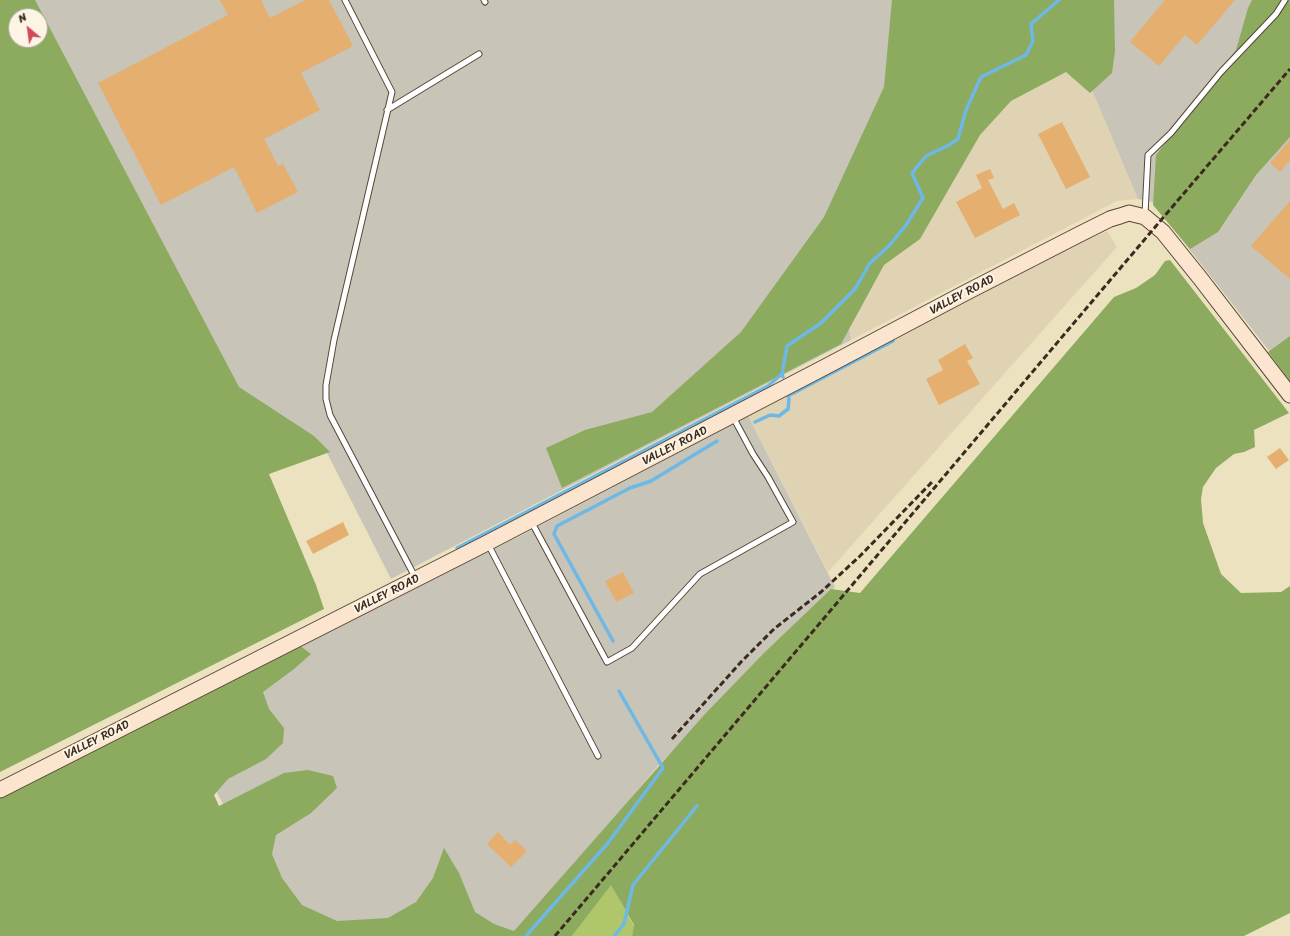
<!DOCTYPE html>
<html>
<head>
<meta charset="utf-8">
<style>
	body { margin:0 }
	#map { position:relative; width:1290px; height:936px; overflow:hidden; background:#ede2c0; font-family:Sriracha,sans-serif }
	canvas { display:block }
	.north { position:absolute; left:8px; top:8px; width:40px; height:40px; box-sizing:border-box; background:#fcf5e5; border:1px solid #afa495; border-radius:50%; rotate:331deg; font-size:11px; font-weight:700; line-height:16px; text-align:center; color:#3b2a1e }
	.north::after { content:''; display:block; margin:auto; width:14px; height:18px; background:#d1495b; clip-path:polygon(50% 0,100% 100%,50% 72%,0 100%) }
</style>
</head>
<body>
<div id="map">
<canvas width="1290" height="936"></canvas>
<div class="north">N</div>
</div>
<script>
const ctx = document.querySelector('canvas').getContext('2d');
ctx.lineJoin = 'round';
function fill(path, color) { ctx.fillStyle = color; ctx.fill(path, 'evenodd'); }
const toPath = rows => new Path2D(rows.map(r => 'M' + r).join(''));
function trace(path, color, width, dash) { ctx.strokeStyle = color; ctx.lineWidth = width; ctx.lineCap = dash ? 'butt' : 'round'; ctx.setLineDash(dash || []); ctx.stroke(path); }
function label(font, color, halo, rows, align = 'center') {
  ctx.font = font + ' Sriracha,sans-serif'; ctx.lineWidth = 4; ctx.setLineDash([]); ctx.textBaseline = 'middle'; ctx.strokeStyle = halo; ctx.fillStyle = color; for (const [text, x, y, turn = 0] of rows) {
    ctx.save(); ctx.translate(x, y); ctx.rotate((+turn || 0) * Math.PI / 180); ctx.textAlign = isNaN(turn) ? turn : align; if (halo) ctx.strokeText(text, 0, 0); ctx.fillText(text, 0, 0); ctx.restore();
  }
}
const built = toPath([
	[1069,36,1138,199,1117,201,851,340,848,321,992,79],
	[1107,231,1117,247,828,572,748,416,1081,242]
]);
const industrial = toPath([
	[0,0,951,0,848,321,851,340,391,579,324,447,261,478,40,40,40,16,16,16],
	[1079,0,1290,0,1157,203,1138,199,1069,36],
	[1290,110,1290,339,1274,357,1179,236],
	[748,416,835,587,657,767,517,936,292,936,173,709,522,535]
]);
const green = toPath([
	[611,884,634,926,632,936,572,936]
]);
const forest = toPath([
	[0,0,35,0,239,387,314,436,330,452,269,474,316,585,324,609,0,772],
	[16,16,40,16,40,40,16,40],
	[892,0,1114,0,1115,51,1112,73,1090,93,1066,72,1011,101,980,135,920,239,884,265,841,344,562,488,546,448,585,430,652,412,741,332,824,217,884,87],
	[1252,0,1290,0,1290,137,1256,175,1218,232,1190,249,1153,205,1156,155,1236,50,1248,8],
	[1170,260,1289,413,1254,430,1255,447,1244,452,1234,454,1216,468,1203,487,1201,499,1203,523,1221,574,1241,593,1281,592,1290,586,1290,913,1244,936,632,936,634,925,611,885,572,936,0,936,0,797,299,645,311,654,294,669,263,692,269,709,284,728,283,743,266,759,228,779,214,795,219,806,284,773,308,770,333,776,337,788,311,813,276,835,272,854,282,878,302,905,337,921,388,918,416,902,433,878,444,848,459,873,475,912,494,924,514,931,704,715,764,653,831,589,860,593,1114,297,1136,288,1155,275,1165,261],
	[1290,336,1290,381,1268,352]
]);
const stream = toPath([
	[783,377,782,374,787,346,821,323,855,289,870,263,889,246,906,225,923,198,912,173,926,156,949,145,958,139,966,110,981,77,1026,55,1033,41,1031,24,1059,0],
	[755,422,770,415,779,416,788,409,789,399,788,396,893,341],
	[457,548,768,386,782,374],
	[613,641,554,534,557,526,630,488,651,481,717,441],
	[526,936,608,843,663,768,619,691],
	[614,936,624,924,633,885,697,806]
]);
const building = toPath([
	[220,0,261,0,270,18,305,0,329,0,353,46,301,73,320,110,264,139,278,166,283,164,298,192,257,213,234,167,161,205,98,83,228,15],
	[1165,0,1235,0,1197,45,1185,35,1159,66,1130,42],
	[1062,122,1090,177,1066,189,1038,134],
	[1290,140,1290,160,1280,172,1270,163],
	[990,169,994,178,988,180,1003,209,1014,203,1020,215,975,238,956,202,982,188,976,175],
	[1290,201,1290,279,1251,246],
	[965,344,973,358,967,361,980,384,939,405,926,379,943,370,938,360],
	[1280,448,1289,460,1276,469,1267,457],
	[343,522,349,535,313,554,306,541],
	[623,572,634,593,616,602,605,581],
	[498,832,510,845,515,840,527,851,511,867,487,844]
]);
const lane = toPath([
	[345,0,392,92,334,340,326,385,326,399,330,415,415,577],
	[484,0,485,2],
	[387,110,479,54],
	[1145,214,1148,155,1171,133,1221,72,1276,14,1285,0],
	[531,521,607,662,632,648,700,574,793,522,768,477,753,454,733,417],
	[488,544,598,756]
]);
const secondary = toPath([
	[0,790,487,543,825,367,965,293,1080,234,1110,219,1120,216,1129,213,1145,217,1163,232,1200,278,1290,395]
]);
const rail = toPath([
	[672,739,741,662,774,629,821,592,860,556,932,482],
	[555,936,1156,226,1290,69]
]);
const streetNames = [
	["VALLEY ROAD",962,295,-28],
	["VALLEY ROAD",675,446,-27],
	["VALLEY ROAD",387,594,-27],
	["VALLEY ROAD",97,740,-27]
];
fill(built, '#e0d3b4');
fill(industrial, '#c8c4b8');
fill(green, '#b0c66b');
fill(forest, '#8cab5f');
trace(stream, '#6eb8e6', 3.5);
fill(building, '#e5af6f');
trace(lane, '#564636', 7);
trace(secondary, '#564636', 17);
trace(lane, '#fff', 5);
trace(secondary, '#fbe5cf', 15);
trace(rail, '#3b2a1e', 3, [6, 3]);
label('12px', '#3b2a1e', '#fcf5e5', streetNames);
</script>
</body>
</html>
